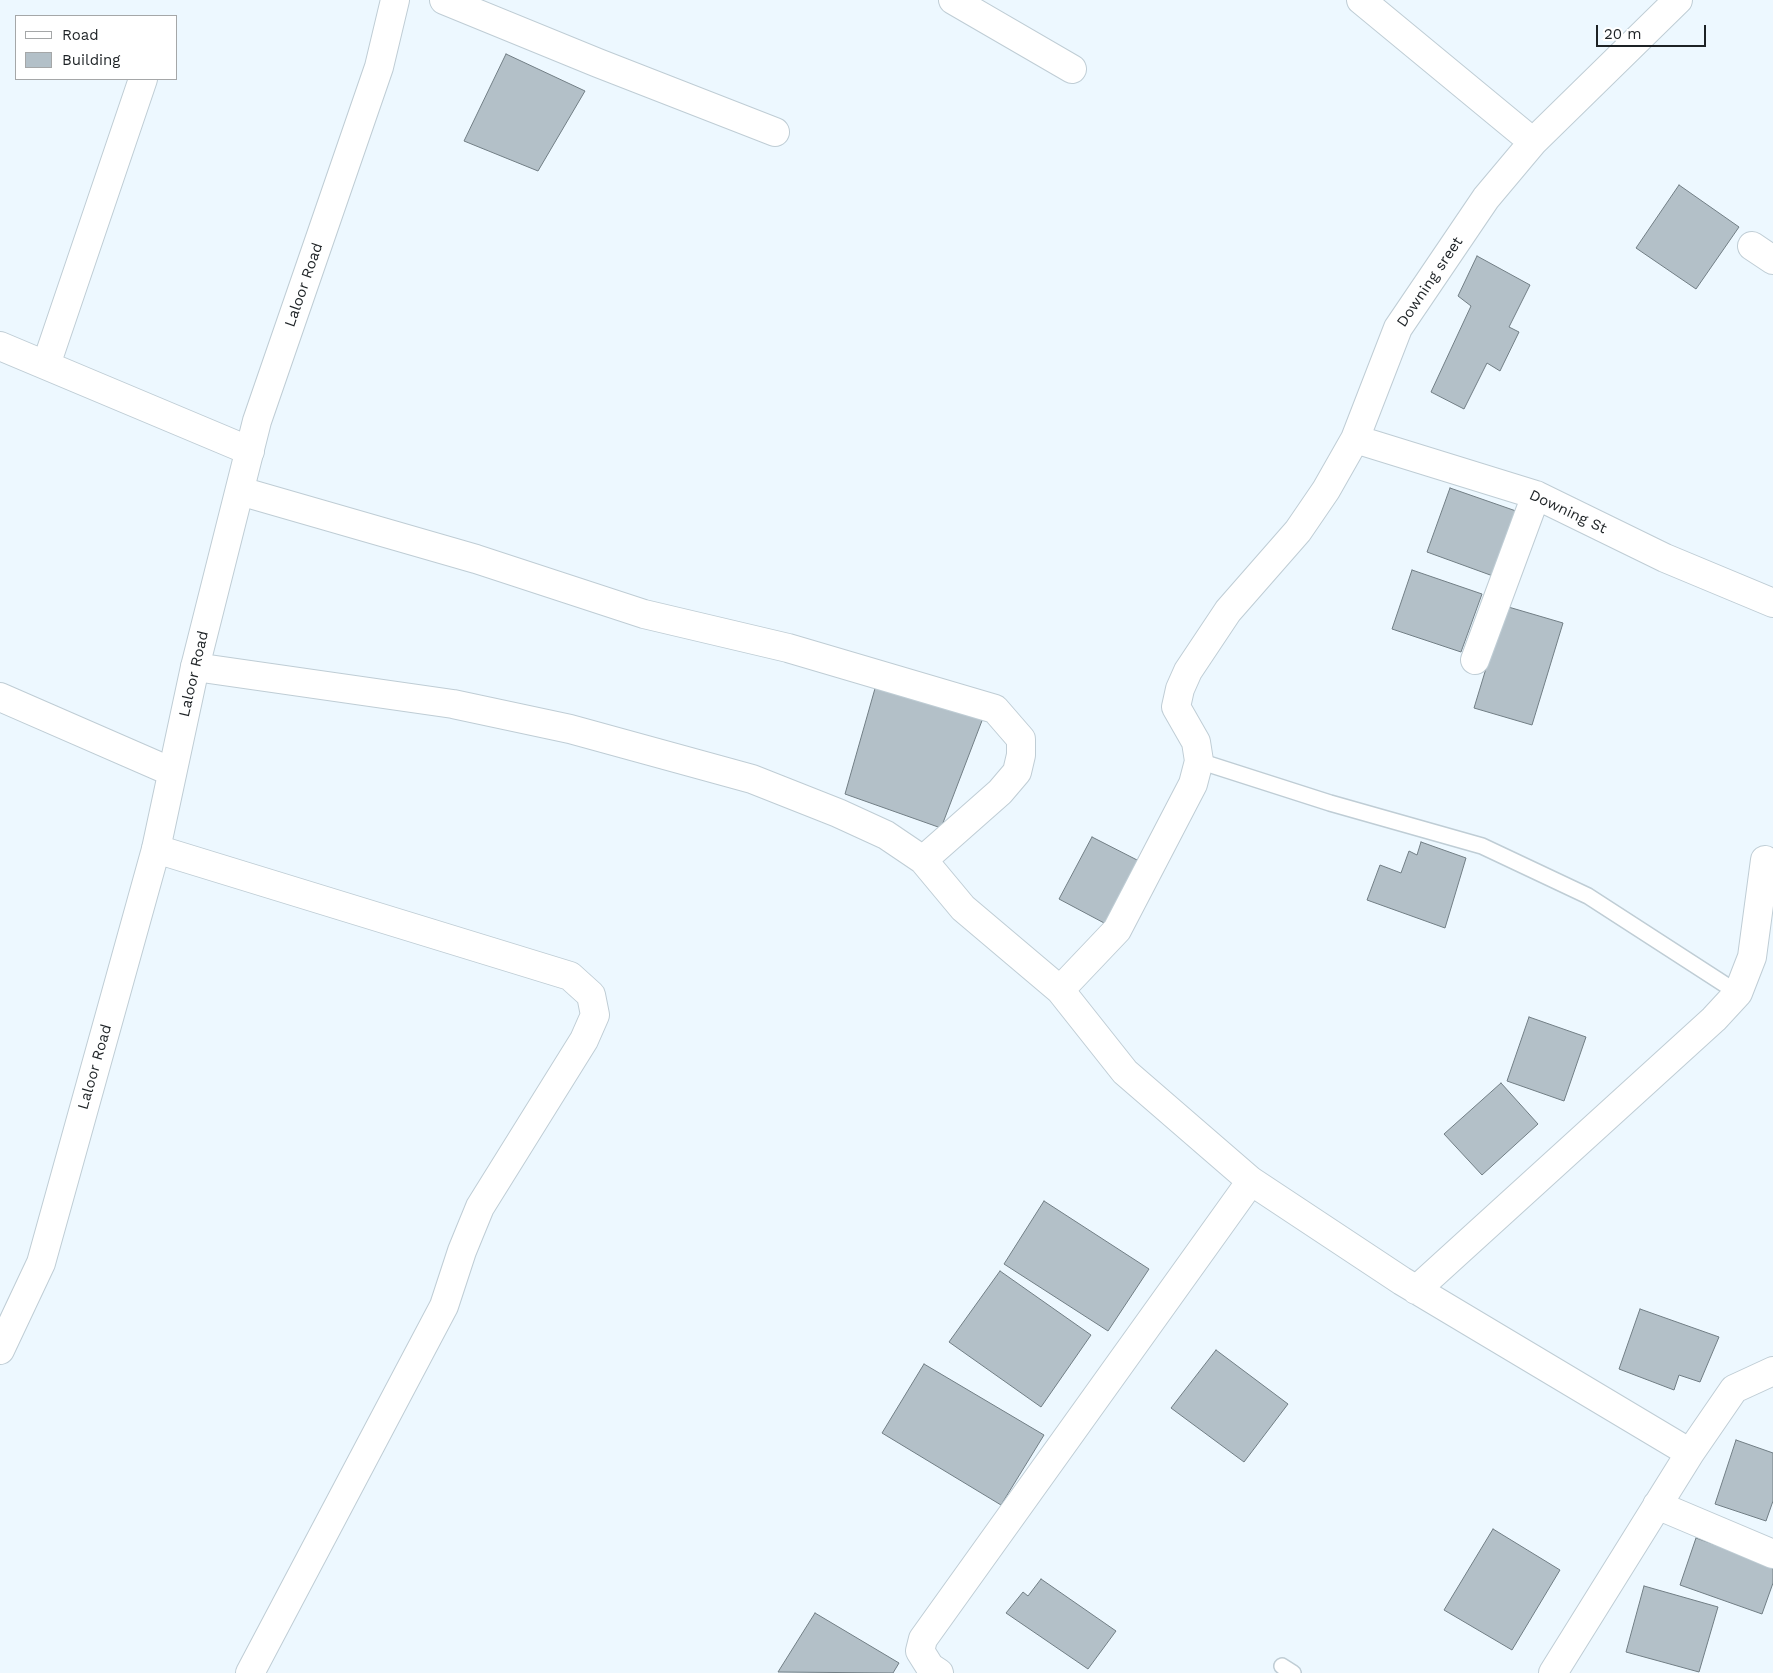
<!DOCTYPE html>
<html>
<head>
<meta charset="utf-8">
<style>
	body { margin:0 }
	#map { position:relative; width:1773px; height:1673px; overflow:hidden; background:#edf8ff; font-family:"Work Sans",sans-serif }
	canvas { display:block }
	.legend { position:absolute; left:15px; top:15px; width:162px; height:65px; box-sizing:border-box; background:#fff; border:1px solid #a5a7a8; margin:0; padding:6px 9px; list-style:none; font-size:15px; color:#1d2225 }
	.legend li { display:flex; align-items:center; gap:10px; height:25px }
	.legend b { width:25px; border:1px solid #a5a7a8 }
	.scale { position:absolute; left:1596px; top:25px; width:110px; height:22px; box-sizing:border-box; border:2px solid #1d2225; border-top:0; padding-left:6px; font-size:15px; line-height:18px; white-space:nowrap; color:#1d2225; -webkit-text-stroke:4px #fff; paint-order:stroke }
</style>
</head>
<body>
<div id="map">
<canvas width="1773" height="1673"></canvas>
<ul class="legend">
<li><b style="height:6px;background:#fff"></b>Road</li>
<li><b style="height:14px;background:#b3c0c8"></b>Building</li>
</ul>
<div class="scale">20 m</div>
</div>
<script>
const ctx = document.querySelector('canvas').getContext('2d');
ctx.lineJoin = 'round';
function fill(path, color) { ctx.fillStyle = color; ctx.fill(path, 'evenodd'); }
const toPath = rows => new Path2D(rows.map(r => 'M' + r).join(''));
function trace(path, color, width, dash) { ctx.strokeStyle = color; ctx.lineWidth = width; ctx.lineCap = dash ? 'butt' : 'round'; ctx.setLineDash(dash || []); ctx.stroke(path); }
function label(font, color, halo, rows, align = 'center') {
  ctx.font = font + ' "Work Sans",sans-serif'; ctx.lineWidth = 4; ctx.setLineDash([]); ctx.textBaseline = 'middle'; ctx.strokeStyle = halo; ctx.fillStyle = color; for (const [text, x, y, turn = 0] of rows) {
    ctx.save(); ctx.translate(x, y); ctx.rotate((+turn || 0) * Math.PI / 180); ctx.textAlign = isNaN(turn) ? turn : align; if (halo) ctx.strokeText(text, 0, 0); ctx.fillText(text, 0, 0); ctx.restore();
  }
}
const building = toPath([
	[506,54,585,91,538,171,464,141,506,54],
	[1679,185,1739,227,1696,289,1636,248,1679,185],
	[1477,256,1530,285,1509,327,1519,332,1500,371,1487,363,1464,409,1431,392,1471,306,1458,296,1477,256],
	[1450,488,1516,511,1493,576,1427,552,1450,488],
	[1412,570,1482,594,1461,652,1392,629,1412,570],
	[1505,606,1563,623,1532,725,1474,708,1505,606],
	[876,685,983,718,941,828,845,794,876,685],
	[1092,837,1139,861,1106,924,1059,899,1092,837],
	[1421,842,1466,858,1445,928,1367,900,1380,865,1401,873,1409,851,1417,855,1421,842],
	[1529,1017,1586,1037,1564,1101,1507,1081,1529,1017],
	[1501,1083,1538,1124,1482,1175,1444,1134,1501,1083],
	[1044,1201,1149,1269,1108,1331,1004,1264,1044,1201],
	[1000,1271,1091,1335,1041,1407,949,1342,1000,1271],
	[1640,1309,1719,1337,1700,1382,1679,1375,1674,1390,1619,1369,1640,1309],
	[1216,1350,1288,1404,1244,1462,1171,1408,1216,1350],
	[924,1364,1044,1435,1001,1505,882,1433,924,1364],
	[1736,1440,1773,1453,1773,1501,1766,1521,1715,1504,1736,1440],
	[1493,1529,1560,1570,1512,1650,1444,1610,1493,1529],
	[1696,1538,1773,1565,1773,1583,1762,1614,1680,1585,1696,1538],
	[1041,1579,1116,1631,1088,1669,1006,1613,1023,1592,1028,1596,1041,1579],
	[1644,1586,1718,1607,1699,1672,1626,1652,1644,1586],
	[815,1613,899,1663,893,1673,778,1672,815,1613]
]);
const service = toPath([
	[1199,761,1330,803,1482,846,1588,896,1738,993],
	[1282,1666,1293,1673]
]);
const minor = toPath([
	[444,0,598,63,775,132],
	[953,0,1072,69],
	[1361,0,1533,142],
	[1752,246,1773,260],
	[0,346,250,451],
	[46,365,143,79],
	[1355,439,1536,495,1665,558,1773,603],
	[240,491,476,559,644,614,788,648,995,709,1021,739,1021,755,1017,772,1000,792,923,860],
	[1475,660,1536,495],
	[195,667,453,704,570,729,752,779,838,813,886,835,923,860,963,908,1060,990,1125,1072,1251,1181,1402,1281,1690,1453],
	[0,697,172,772],
	[156,849,570,976,591,995,595,1015,584,1040,480,1207,462,1251,444,1306,250,1673],
	[1060,990,1117,930,1193,784,1199,761,1196,742,1176,707,1180,689,1188,671,1228,611,1298,531,1326,490,1355,439,1398,328,1486,198,1533,142,1678,0],
	[1416,1290,1714,1019,1738,993,1752,957,1765,860],
	[1657,1505,1773,1554],
	[939,1673,930,1667,920,1651,923,1639,1251,1181],
	[1553,1673,1690,1453,1734,1389,1773,1371]
]);
const tertiary = toPath([
	[0,1350,41,1263,156,849,195,667,257,421,379,67,395,0]
]);
const streetNames = [
	["Downing sreet",1430,282,-56],
	["Laloor Road",304,285,-71],
	["Downing St",1568,512,25],
	["Laloor Road",194,674,-77],
	["Laloor Road",95,1067,-74]
];
fill(building, '#b3c0c8');
trace(building, '#717e85', 1);
trace(service, '#bfcdd5', 18);
trace(minor, '#bfcdd5', 30);
trace(tertiary, '#bfcdd5', 30);
trace(service, '#fff', 15);
trace(minor, '#fff', 28);
trace(tertiary, '#fff', 28);
label('15px', '#1d2225', '#fff', streetNames);
</script>
</body>
</html>
